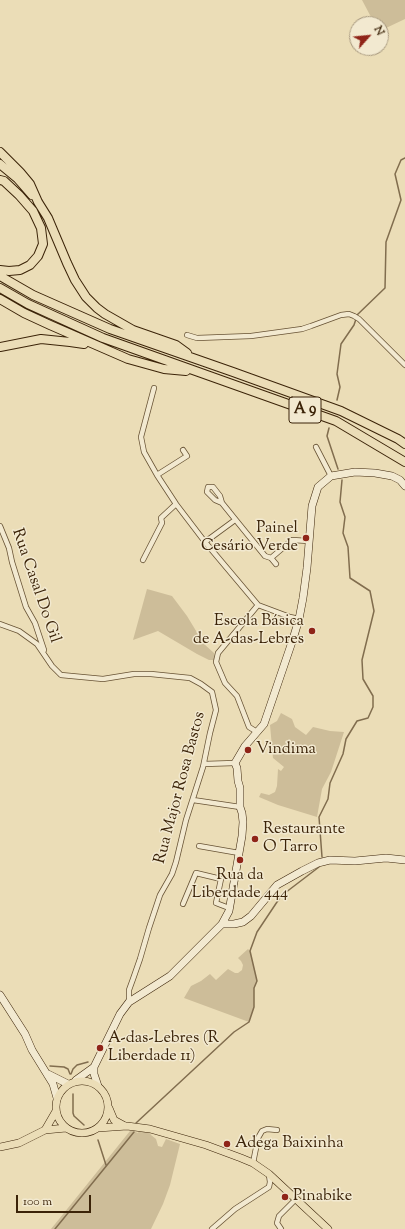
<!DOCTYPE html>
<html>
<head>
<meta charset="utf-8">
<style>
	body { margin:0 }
	#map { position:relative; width:405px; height:1229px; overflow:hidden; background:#ebddb7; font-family:"Sorts Mill Goudy",serif }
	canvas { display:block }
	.north { position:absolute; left:349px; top:16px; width:40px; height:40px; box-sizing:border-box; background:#f2e9d0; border:1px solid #a99a80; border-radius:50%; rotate:63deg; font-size:11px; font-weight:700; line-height:16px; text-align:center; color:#3b2308 }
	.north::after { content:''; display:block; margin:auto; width:14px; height:18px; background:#8f2418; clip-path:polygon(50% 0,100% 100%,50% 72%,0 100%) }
	.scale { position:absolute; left:16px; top:1195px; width:75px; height:18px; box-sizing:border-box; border:2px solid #3b2308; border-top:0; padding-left:5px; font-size:12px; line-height:14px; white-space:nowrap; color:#3b2308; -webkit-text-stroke:3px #f2e9d0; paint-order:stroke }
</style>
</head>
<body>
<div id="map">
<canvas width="405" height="1229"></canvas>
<div class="north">N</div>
<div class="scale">100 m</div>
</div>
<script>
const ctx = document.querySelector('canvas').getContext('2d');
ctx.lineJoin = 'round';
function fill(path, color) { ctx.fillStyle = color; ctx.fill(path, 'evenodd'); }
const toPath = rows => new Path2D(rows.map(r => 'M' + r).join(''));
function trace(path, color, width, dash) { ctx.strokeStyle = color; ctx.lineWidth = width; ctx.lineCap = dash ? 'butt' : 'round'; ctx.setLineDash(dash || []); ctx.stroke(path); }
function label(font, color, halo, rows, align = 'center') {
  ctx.font = font + ' "Sorts Mill Goudy",serif'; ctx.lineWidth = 3; ctx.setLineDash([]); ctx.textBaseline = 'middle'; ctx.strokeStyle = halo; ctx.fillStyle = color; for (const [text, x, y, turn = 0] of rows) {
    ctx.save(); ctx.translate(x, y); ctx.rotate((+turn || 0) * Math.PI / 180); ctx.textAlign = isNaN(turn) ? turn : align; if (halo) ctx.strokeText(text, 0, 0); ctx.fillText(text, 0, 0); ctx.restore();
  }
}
const green = toPath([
	[362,0,405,0,405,19,386,28,371,17],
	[147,589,172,596,187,616,204,644,214,653,214,660,209,660,197,654,158,631,133,640],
	[281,713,292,719,295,727,306,735,313,727,330,731,344,732,331,772,322,789,317,817,278,805,259,797,261,793,269,795,275,792,277,786,278,769,281,771,284,767,273,758,270,725,277,721],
	[248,949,250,951,257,981,254,989,254,1007,249,1022,184,998,191,986,201,981,210,974,216,980,228,969,235,973,238,973,242,970,243,965,241,961,238,958],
	[130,1131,133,1131,138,1133,139,1131,150,1133,151,1135,156,1139,158,1146,162,1147,166,1139,180,1144,170,1185,163,1204,151,1229,51,1229]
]);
const stream = toPath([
	[357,315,385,288,386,242,401,200,395,174,401,160,405,158],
	[337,400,340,387,337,374,341,344,354,325,356,319],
	[329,428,327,436,338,469],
	[322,857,319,817,328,799,330,783,343,754,346,739,357,721,368,718,373,707,373,696,363,679,362,660,374,611,370,591,350,578,348,547,343,533,345,517,340,502,342,480],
	[50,1066,64,1067,68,1069,70,1074],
	[71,1074,73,1069,77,1065,88,1062],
	[73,1094,73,1113,74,1116,84,1125],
	[136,1123,234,1032,249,1022,254,1007,254,988,257,981,250,951,257,932,281,896,319,867],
	[98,1140,106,1165],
	[55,1229,134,1132]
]);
const street = toPath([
	[187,335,197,338,251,336,302,329,311,326,341,315,349,314,354,316,359,319,405,365],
	[154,388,141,437,144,452,157,475,176,504,205,542,258,605,290,617,299,619],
	[316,447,331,476],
	[157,475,187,456,183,450],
	[222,503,215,500,207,492,208,487,213,487,220,496,222,503,265,556,271,558,276,564],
	[0,526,9,548,12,562,26,607,35,623,44,650],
	[205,542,235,520],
	[271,558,292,540,309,541],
	[143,560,162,523,161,518,176,504],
	[0,624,19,631,37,644,52,666,61,675,103,679,134,674,151,674,190,678,201,684,212,692,216,710,210,733,203,767,186,820,176,862,172,874,160,895,149,928,140,959,133,979,129,990,129,1002],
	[257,732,249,727,237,696,225,683,216,662,218,653,258,605],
	[204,764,235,763],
	[193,800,240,807],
	[199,846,239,853],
	[183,904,196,873,221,879,216,903,229,908],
	[253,1163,258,1138,262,1131,267,1129,277,1130],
	[212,1229,235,1209,269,1187,270,1182,269,1175],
	[281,1229,277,1223,279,1216,296,1199]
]);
const secondary = toPath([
	[222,924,234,924,243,922,251,916,277,885,302,871,318,863,330,860,355,861,386,858,405,860],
	[0,995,25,1034,32,1050,53,1084,57,1098],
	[94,1067,94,1074,98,1086],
	[48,1074,68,1084],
	[76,1080,94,1067,120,1014,129,1002,170,976,222,924,229,911,242,836,243,822,242,813,240,807,240,788,238,781,237,768,235,763,245,746,264,724,293,639,299,619,303,598,307,568,312,506,318,487,331,476,355,472,375,473,392,476,400,480,405,486]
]);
const primary = toPath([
	'56 1107a26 26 0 1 1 52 0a26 26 0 1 1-52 0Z',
	[109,1108,114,1120,125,1126],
	[98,1128,127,1126,150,1129,206,1145,241,1158,253,1163,269,1174,328,1229],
	[45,1130,56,1111],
	[0,1147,19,1143,45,1130,66,1128]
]);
const highway = toPath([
	[0,152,20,172,30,184,38,202,48,218,67,263,75,280,86,297,97,308,105,314,133,330,176,345,187,353],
	[0,164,18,179,32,195],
	[0,180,4,181,19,195,33,211,41,228,43,244,38,256,30,265,20,270,9,271,0,270],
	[0,276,33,295,110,329,233,372,341,411,398,439,405,444],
	[0,288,28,304,103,338,336,421,405,462],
	[0,299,24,313,50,325,128,359,164,369,186,371],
	[0,347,41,339,70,342,84,344]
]);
const markers = [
	[306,538,4,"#8f2418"],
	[312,631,4,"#8f2418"],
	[248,750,4,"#8f2418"],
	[255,839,4,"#8f2418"],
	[240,860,4,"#8f2418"],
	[100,1048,4,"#8f2418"],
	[227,1144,4,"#8f2418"],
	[285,1197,4,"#8f2418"]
];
const shields = [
	[305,410,32]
];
const shieldNames = [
	["A 9",305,410]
];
const poiNames = [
	["Painel",298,529,"right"],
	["Cesário Verde",298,547,"right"],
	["Escola Básica",304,622,"right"],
	["de A-das-Lebres",304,640,"right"],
	["Vindima",256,750],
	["Restaurante",263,830],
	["O Tarro",263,848],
	["Rua da",240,876,"center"],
	["Liberdade 444",240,894,"center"],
	["A-das-Lebres (R",108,1039],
	["Liberdade 11)",108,1057],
	["Adega Baixinha",235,1144],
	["Pinabike",293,1197]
];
const streetNames = [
	["Rua Casal Do Gil",35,586,71],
	["Rua Major Rosa Bastos",181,788,-75]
];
fill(green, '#cdbd99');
trace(stream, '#816d4e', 1.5);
trace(street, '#675234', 6);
trace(secondary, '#3b2308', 8);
trace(primary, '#3b2308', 8);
trace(highway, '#3b2308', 10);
trace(street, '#f2e9d0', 4.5);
trace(secondary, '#f2e9d0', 7);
trace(primary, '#ebddb7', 7);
trace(highway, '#ebddb7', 8);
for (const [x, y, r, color] of markers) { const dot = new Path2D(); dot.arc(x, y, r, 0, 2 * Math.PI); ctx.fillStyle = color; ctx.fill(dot); trace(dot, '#f2e9d0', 1.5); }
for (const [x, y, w] of shields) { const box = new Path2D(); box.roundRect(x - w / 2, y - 13, w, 26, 3); ctx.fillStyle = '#f2e9d0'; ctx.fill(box); trace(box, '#3b2308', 1); }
label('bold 15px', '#3b2308', null, shieldNames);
label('16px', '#3b2308', '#f2e9d0', poiNames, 'left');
label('16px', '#3b2308', '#f2e9d0', streetNames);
</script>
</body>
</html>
